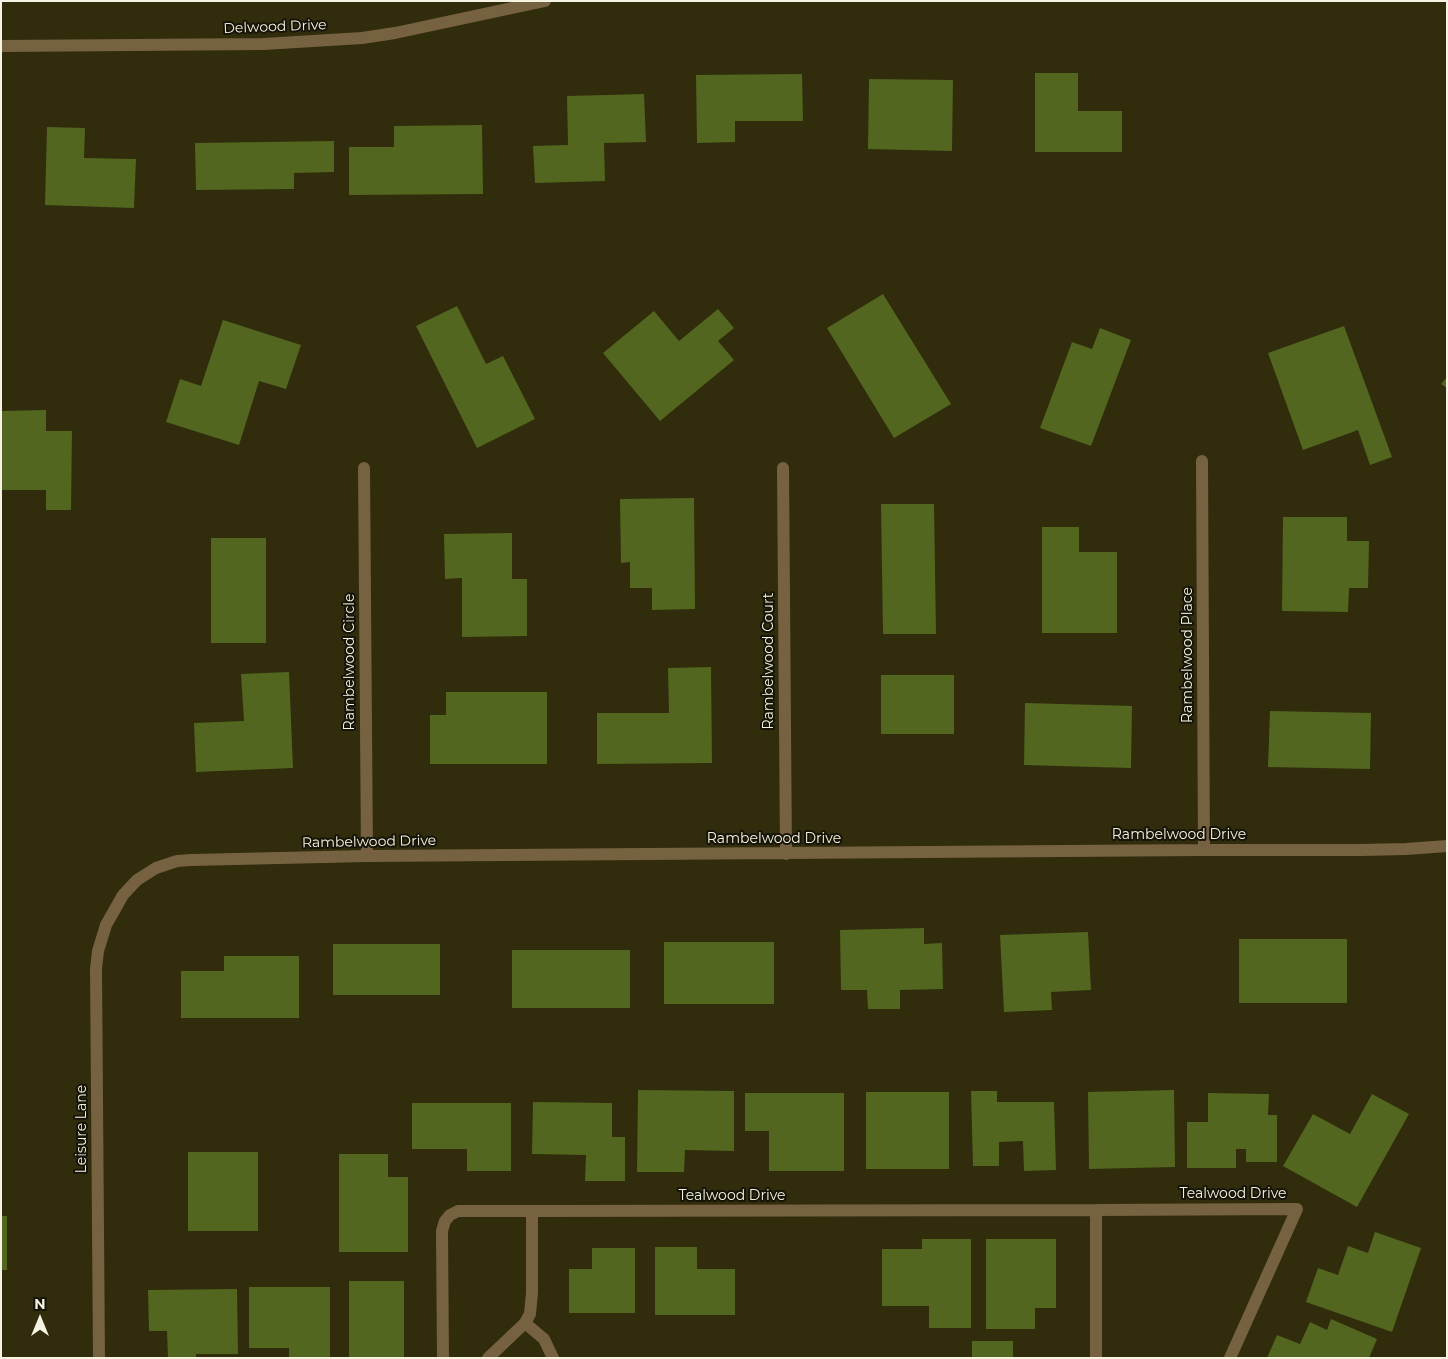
<!DOCTYPE html>
<html>
<head>
<meta charset="utf-8">
<style>
	body { margin:0 }
	#map { position:relative; width:1448px; height:1359px; overflow:hidden; background:#302c0c; font-family:Montserrat,sans-serif }
	canvas { display:block }
	.frame { position:absolute; inset:0; border:2px solid #f5f3e1; pointer-events:none }
	.north { position:absolute; left:15px; top:1294px; width:50px; height:50px; -webkit-text-stroke:4px #161407; paint-order:stroke; rotate:0deg; font-size:14px; font-weight:700; line-height:20px; text-align:center; color:#f5f3e1 }
	.north::after { content:''; display:block; margin:auto; width:18px; height:22px; background:#f5f3e1; clip-path:polygon(50% 0,100% 100%,50% 72%,0 100%) }
</style>
</head>
<body>
<div id="map">
<canvas width="1448" height="1359"></canvas>
<div class="frame"></div>
<div class="north">N</div>
</div>
<script>
const ctx = document.querySelector('canvas').getContext('2d');
ctx.lineJoin = 'round';
function fill(path, color) { ctx.fillStyle = color; ctx.fill(path, 'evenodd'); }
const toPath = rows => new Path2D(rows.map(r => 'M' + r).join(''));
function trace(path, color, width, dash) { ctx.strokeStyle = color; ctx.lineWidth = width; ctx.lineCap = dash ? 'butt' : 'round'; ctx.setLineDash(dash || []); ctx.stroke(path); }
function label(font, color, halo, rows, align = 'center') {
  ctx.font = font + ' Montserrat,sans-serif'; ctx.lineWidth = 4; ctx.setLineDash([]); ctx.textBaseline = 'middle'; ctx.strokeStyle = halo; ctx.fillStyle = color; for (const [text, x, y, turn = 0] of rows) {
    ctx.save(); ctx.translate(x, y); ctx.rotate((+turn || 0) * Math.PI / 180); ctx.textAlign = isNaN(turn) ? turn : align; if (halo) ctx.strokeText(text, 0, 0); ctx.fillText(text, 0, 0); ctx.restore();
  }
}
const building = toPath([
	[1035,73,1078,73,1078,111,1122,111,1122,152,1035,152],
	[802,74,803,121,735,121,735,142,697,143,696,75],
	[869,79,953,80,952,151,868,149],
	[644,94,646,142,604,143,605,181,535,183,533,146,568,145,567,96],
	[482,125,483,194,349,195,349,147,394,147,394,126],
	[47,127,85,128,84,158,136,159,134,208,45,205],
	[334,141,334,172,294,173,294,189,196,190,195,143],
	[883,294,951,404,894,438,827,328],
	[457,306,486,364,503,356,535,419,477,448,416,326],
	[718,309,734,328,718,341,734,360,660,421,603,353,654,311,679,341],
	[223,320,301,345,286,389,259,381,239,445,166,422,180,379,201,386],
	[1344,326,1392,457,1370,465,1358,430,1303,450,1268,353],
	[1100,328,1131,340,1091,446,1040,428,1072,342,1092,349],
	[1447,377,1447,388,1441,384],
	[46,410,46,431,72,431,71,510,46,510,46,490,1,490,1,411],
	[694,498,695,609,652,610,652,588,630,588,630,562,621,563,620,499],
	[881,504,934,504,936,634,883,634],
	[1283,517,1347,517,1347,541,1369,541,1368,588,1349,588,1348,612,1282,611],
	[1042,527,1079,527,1079,552,1117,552,1117,633,1042,633],
	[512,533,512,579,527,579,527,636,462,637,462,578,445,579,444,534],
	[211,538,266,538,266,643,211,643],
	[711,667,712,763,597,764,597,713,669,713,668,668],
	[289,672,293,768,196,772,194,723,244,721,241,674],
	[881,675,954,675,954,734,881,734],
	[446,692,547,692,547,764,430,764,430,715,446,715],
	[1025,703,1132,706,1131,768,1024,765],
	[1270,711,1371,713,1370,769,1268,767],
	[924,928,924,944,942,943,943,989,900,990,900,1009,868,1009,867,990,841,990,840,930],
	[1088,932,1091,990,1051,992,1052,1010,1004,1012,1000,935],
	[1239,939,1347,939,1347,1003,1239,1003],
	[664,942,774,942,774,1004,664,1004],
	[333,944,440,944,440,995,333,995],
	[512,950,630,950,630,1008,512,1008],
	[224,956,299,956,299,1018,181,1018,181,971,224,971],
	[638,1090,734,1091,734,1151,685,1150,684,1172,637,1172],
	[1174,1090,1175,1167,1089,1169,1088,1092],
	[971,1091,997,1091,997,1102,1054,1102,1056,1170,1024,1171,1023,1141,999,1142,999,1166,973,1166],
	[866,1092,949,1092,949,1169,866,1169],
	[745,1093,844,1093,844,1171,769,1171,769,1131,745,1131],
	[1208,1093,1269,1094,1268,1115,1277,1115,1277,1162,1246,1162,1246,1149,1236,1149,1236,1168,1187,1168,1187,1122,1208,1122],
	[1372,1094,1409,1114,1357,1207,1283,1166,1313,1114,1350,1134],
	[533,1102,612,1103,612,1137,625,1137,625,1181,585,1181,586,1155,532,1154],
	[412,1103,511,1103,511,1171,467,1171,467,1149,412,1149],
	[188,1152,258,1152,258,1231,188,1231],
	[339,1154,388,1154,388,1177,408,1177,408,1252,339,1252],
	[1,1216,7,1216,7,1270,1,1270],
	[1375,1232,1421,1248,1392,1332,1306,1302,1318,1268,1338,1275,1348,1246,1368,1253],
	[922,1239,971,1239,971,1328,929,1328,929,1306,882,1306,882,1249,922,1249],
	[986,1239,1056,1239,1056,1308,1035,1308,1035,1329,986,1329],
	[655,1247,697,1247,697,1269,735,1269,735,1315,655,1315],
	[592,1248,635,1248,635,1313,569,1313,569,1269,592,1269],
	[349,1281,404,1281,404,1357,349,1357],
	[249,1287,330,1287,330,1358,289,1358,289,1348,249,1348],
	[237,1289,238,1354,196,1354,196,1358,168,1358,167,1331,149,1331,148,1290],
	[1331,1319,1377,1339,1369,1358,1267,1358,1277,1335,1300,1344,1310,1322,1327,1330],
	[972,1341,1013,1341,1013,1358,972,1358]
]);
const minor = toPath([
	[1,46,264,44,362,38,395,33,545,1],
	[1202,461,1204,850],
	[364,468,367,856],
	[783,468,786,854],
	[525,1323,544,1339,553,1358],
	[99,1358,96,969,98,951,106,925,123,895,137,880,156,868,177,861,191,860,367,856,1204,850,1361,850,1406,849,1447,846],
	[443,1358,442,1231,445,1221,450,1215,458,1211,532,1211],
	[488,1358,525,1323,530,1314,532,1293,532,1211,1096,1210],
	[1096,1358,1096,1210,1297,1209,1230,1358]
]);
const streetNames = [
	["Delwood Drive",275,27,-2],
	["Rambelwood Place",1188,655,-90],
	["Rambelwood Court",769,661,-90],
	["Rambelwood Circle",350,662,-90],
	["Rambelwood Drive",1179,835],
	["Rambelwood Drive",774,839],
	["Rambelwood Drive",369,842,-1],
	["Leisure Lane",82,1129,-90],
	["Tealwood Drive",1233,1194],
	["Tealwood Drive",732,1196]
];
fill(building, '#52661f');
trace(minor, '#766240', 12);
label('14px', '#f5f3e1', '#161407', streetNames);
</script>
</body>
</html>
